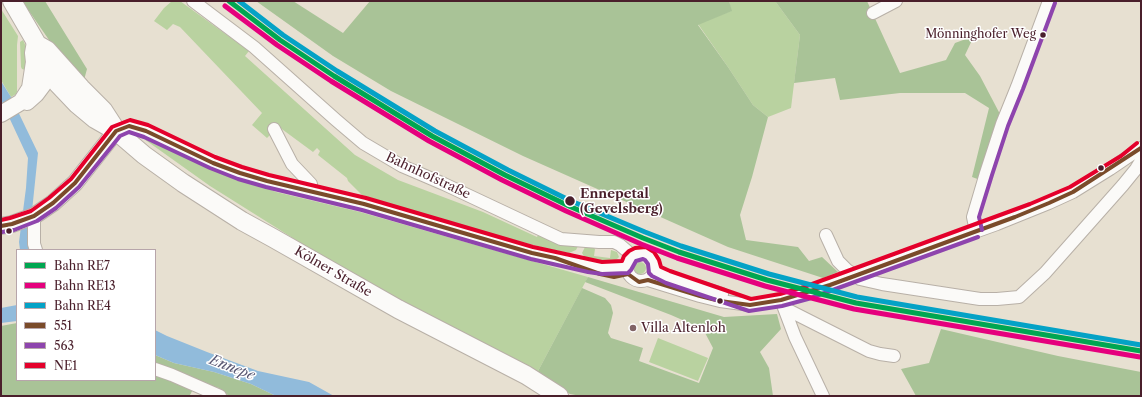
<!DOCTYPE html>
<html>
<head>
<meta charset="utf-8">
<style>
	body { margin:0 }
	#map { position:relative; width:1142px; height:397px; overflow:hidden; background:#e7e0d1; font-family:"Libre Caslon Text",serif }
	canvas { display:block }
	.frame { position:absolute; inset:0; border:2px solid #4a1f2b; pointer-events:none }
	.legend { position:absolute; left:16px; top:249px; width:140px; height:132px; box-sizing:border-box; background:#fff; border:1px solid #b7a5aa; margin:0; padding:5px 7px; list-style:none; font-size:12px; color:#4a1f2b }
	.legend li { display:flex; align-items:center; gap:8px; height:20px }
	.legend b { width:20px; border:1px solid #b7a5aa }
</style>
</head>
<body>
<div id="map">
<canvas width="1142" height="397"></canvas>
<div class="frame"></div>
<ul class="legend">
<li><b style="height:5px;background:#00a651"></b>Bahn RE7</li>
<li><b style="height:5px;background:#e5007d"></b>Bahn RE13</li>
<li><b style="height:5px;background:#04a2c6"></b>Bahn RE4</li>
<li><b style="height:5px;background:#7a4b2a"></b>551</li>
<li><b style="height:5px;background:#8e44ad"></b>563</li>
<li><b style="height:5px;background:#e4002b"></b>NE1</li>
</ul>
</div>
<script>
const ctx = document.querySelector('canvas').getContext('2d');
ctx.lineJoin = 'round';
function fill(path, color) { ctx.fillStyle = color; ctx.fill(path, 'evenodd'); }
const toPath = rows => new Path2D(rows.map(r => 'M' + r).join(''));
function trace(path, color, width, dash) { ctx.strokeStyle = color; ctx.lineWidth = width; ctx.lineCap = dash ? 'butt' : 'round'; ctx.setLineDash(dash || []); ctx.stroke(path); }
function label(font, color, halo, rows, align = 'center') {
  ctx.font = font + ' "Libre Caslon Text",serif'; ctx.lineWidth = 3; ctx.setLineDash([]); ctx.textBaseline = 'middle'; ctx.strokeStyle = halo; ctx.fillStyle = color; for (const [text, x, y, turn = 0] of rows) {
    ctx.save(); ctx.translate(x, y); ctx.rotate((+turn || 0) * Math.PI / 180); ctx.textAlign = isNaN(turn) ? turn : align; if (halo) ctx.strokeText(text, 0, 0); ctx.fillText(text, 0, 0); ctx.restore();
  }
}
const green = toPath([
	[172,1,180,1,249,51,245,56,355,155,398,180,483,212,537,237,538,235,578,246,576,250,569,253,549,249,465,227,362,195,348,181,347,178,318,155,320,151,317,148,313,152,275,124,271,134,267,138,252,125,262,113,180,27,173,24,167,30,154,21,164,8],
	[729,1,775,1,800,35,791,108,768,117,753,105,728,67,698,24,731,11],
	[1,9,18,36,17,45,17,92,16,94,11,97,1,80],
	[23,40,27,49,28,71,22,69,21,67,20,42],
	[144,139,276,192,360,212,588,277,537,373,443,322,350,274,210,186],
	[585,247,593,247,595,249,594,256,610,258,611,250,617,252,619,257,617,259,611,262,598,263,585,258,582,253],
	'634 268a6 6 0 1 1 12 0a6 6 0 1 1-12 0Z',
	[658,338,708,358,698,381,649,362]
]);
const forest = toPath([
	[22,1,45,1,87,69,84,80,56,50],
	[256,1,293,1,343,33,370,1,729,1,732,11,698,25,728,67,753,105,768,117,752,177,740,215,746,240,798,247,809,261,822,257,838,272,823,278,728,247,523,156,391,91,333,56],
	[775,1,867,1,900,73,946,60,955,43,974,36,965,55,980,76,1001,116,983,181,972,177,989,108,965,93,900,93,840,100,835,78,794,83,800,35],
	[588,277,724,317,777,314,781,329,760,352,769,368,773,396,581,396,570,394,537,373,582,288,605,298,611,305,613,313,608,333,611,338,643,348,639,361,699,383,713,348,703,329,671,315,585,282],
	[17,323,17,380,155,380,155,355,174,363,214,372,251,384,276,396,229,396,219,388,197,382,190,395,192,396,1,396,1,326],
	[941,329,1058,356,1141,372,1141,396,916,396,901,369,929,363]
]);
const water = toPath([
	[1,81,11,97,38,153,28,250,20,250,19,242,26,188,28,158,1,100],
	[17,305,17,321,1,323,1,308],
	[155,330,167,336,207,352,258,371,309,382,334,396,276,396,251,384,214,372,174,363,155,355]
]);
const street = toPath([
	[193,1,254,47,336,120,363,143,402,166,444,184,561,239,599,242,614,242,620,245,627,251,632,256],
	[873,13,896,1],
	[274,129,292,164,311,184,310,191],
	[116,131,129,126,137,128,146,131,213,163,240,173,267,181,364,204,532,253,602,268,626,267],
	[34,216,34,244,36,250],
	[976,231,973,217,986,173,1002,124,1017,87,1049,1],
	[826,235,838,261,847,270,860,279,882,284,980,299,997,299,1019,297,1045,273,1123,185,1136,169,1141,161],
	'627 267a14 14 0 1 1 28 0a14 14 0 1 1-28 0Z',
	[877,267,997,224,1049,203,1073,192,1110,169,1141,148],
	[655,271,668,277,722,294],
	[648,280,700,296,720,301,750,305,781,300,795,337,823,396],
	[784,308,869,351,880,354,894,356],
	[155,369,172,375,220,396]
]);
const secondary = toPath([
	[27,102,36,94,45,82,49,73,52,62],
	[1,114,21,102,30,88,34,62,33,53,35,42],
	[1,226,12,224,34,216,53,203,75,183,116,131]
]);
const primary = toPath([
	[12,1,37,44,43,64,58,84,77,104,95,119,116,131,144,155,183,183,242,221,273,238,398,309,526,375,559,396],
	[40,46,47,50,81,88,103,110,114,127]
]);
const streetBridge = toPath([
	[781,300,806,293,877,267]
]);
const bus1 = toPath([
	[1,226,12,224,34,216,53,203,75,183,116,131,129,126,146,131,213,163,240,173,267,181,364,204,532,253,555,258,600,274,614,277,628,274],
	[628,274,639,282,648,280,700,296,720,301,750,305,781,300,830,285,1015,217,1049,203,1073,192,1141,148]
]);
const bus2 = toPath([
	[982,230,979,217,992,175,1008,126,1023,89,1055,3],
	[2,232,14,230,37,221,56,208,79,187,120,136,129,132,144,137,210,168,238,179,266,187,362,210,531,259,588,272,602,274,628,273,631,270,636,261,643,259,645,260,648,264,649,273,652,276,666,283,749,311,782,306,808,299,978,237]
]);
const bus3 = toPath([
	[1,220,10,218,31,211,49,198,71,179,112,127,130,120,148,125,215,157,242,167,269,175,366,198,533,247,602,262,622,261,624,256,629,251,635,248,646,247,654,252,659,260,661,267,670,271,751,299,780,294,804,287,1030,204,1070,187,1121,156,1137,143]
]);
const rail1 = toPath([
	[229,1,280,40,334,76,432,136,505,175,569,206,643,238,679,252,767,280,856,303,1141,351]
]);
const rail2 = toPath([
	[225,6,277,45,331,81,429,141,502,180,566,211,641,244,677,258,765,286,854,309,1140,357]
]);
const rail3 = toPath([
	[239,1,283,35,337,71,435,131,508,170,571,201,645,232,681,246,769,274,857,297,1141,345]
]);
const markers = [
	[1043,35,3.5,"#4a1f2b"],
	[1101,168,3.5,"#4a1f2b"],
	[570,201,5.5,"#4a1f2b"],
	[9,231,3.5,"#4a1f2b"],
	[720,301,3.5,"#4a1f2b"],
	[633,328,4,"#816365"]
];
const busNames = [
	["Mönninghofer Weg",1036,35]
];
const streetNames = [
	["Bahnhofstraße",428,176,25],
	["Kölner Straße",333,272,30]
];
const stopNames = [
	["Ennepetal",580,194],
	["(Gevelsberg)",580,209]
];
const poiNames = [
	["Villa Altenloh",641,328]
];
const waterNames = [
	["Ennepe",232,368,21]
];
fill(green, '#b9d2a0');
fill(forest, '#a9c397');
fill(water, '#91bbdb');
trace(street, '#b8b0a7', 14);
trace(secondary, '#b8b0a7', 18);
trace(primary, '#b8b0a7', 20);
trace(street, '#fbfaf8', 12);
trace(secondary, '#fbfaf8', 16);
trace(primary, '#fbfaf8', 18);
trace(streetBridge, '#b8b0a7', 14, []);
trace(streetBridge, '#fbfaf8', 12);
trace(bus1, '#7a4b2a', 4);
trace(bus2, '#8e44ad', 4);
trace(bus3, '#e4002b', 4);
trace(rail1, '#00a651', 5);
trace(rail2, '#e5007d', 5);
trace(rail3, '#04a2c6', 5);
for (const [x, y, r, color] of markers) { const dot = new Path2D(); dot.arc(x, y, r, 0, 2 * Math.PI); ctx.fillStyle = color; ctx.fill(dot); trace(dot, '#fff', 1.5); }
label('12px', '#4a1f2b', '#fff', busNames, 'right');
label('13px', '#4a1f2b', '#fff', streetNames);
label('bold 13px', '#4a1f2b', '#fff', stopNames, 'left');
label('13px', '#4a1f2b', '#fff', poiNames, 'left');
label('italic 14px', '#585773', '#fff', waterNames);
</script>
</body>
</html>
